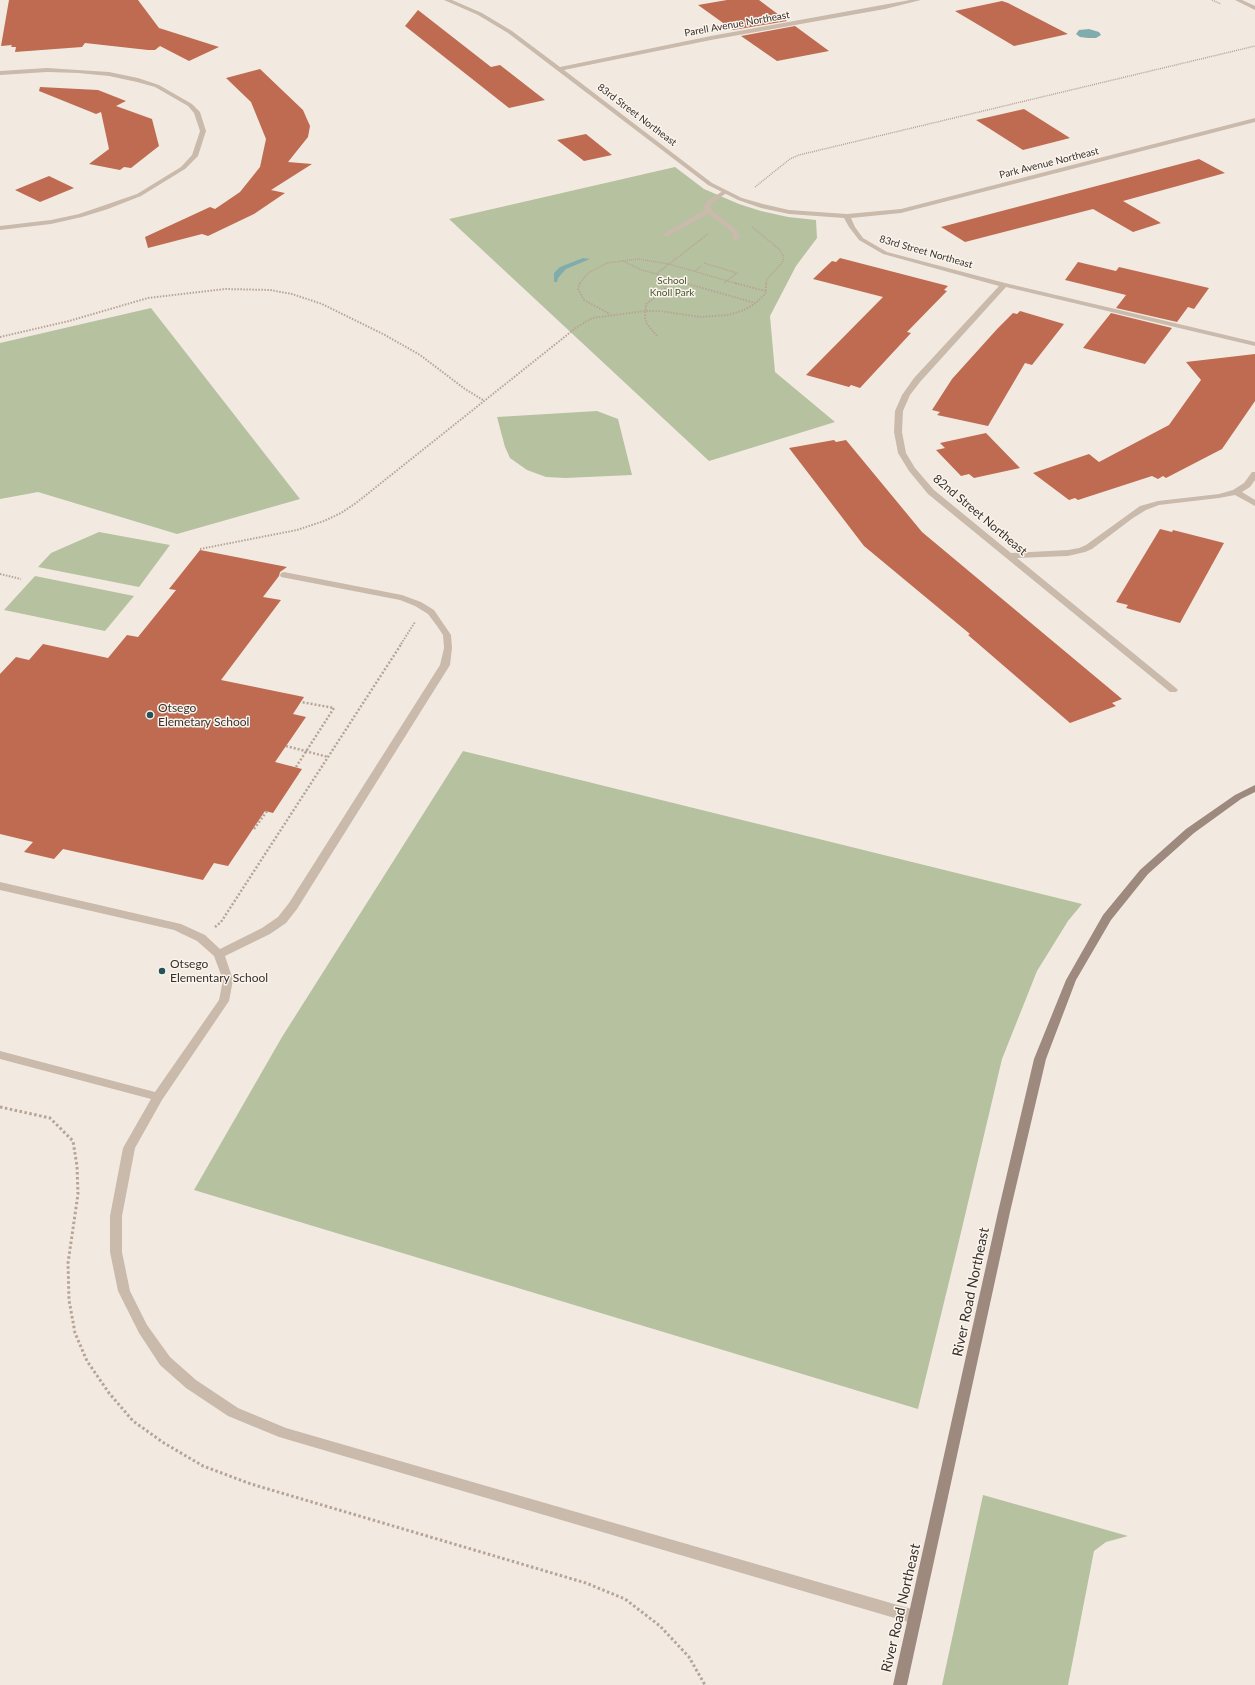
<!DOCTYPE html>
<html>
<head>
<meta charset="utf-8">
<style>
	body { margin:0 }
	canvas { display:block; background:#f2eae0 }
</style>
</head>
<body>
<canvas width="1255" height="1685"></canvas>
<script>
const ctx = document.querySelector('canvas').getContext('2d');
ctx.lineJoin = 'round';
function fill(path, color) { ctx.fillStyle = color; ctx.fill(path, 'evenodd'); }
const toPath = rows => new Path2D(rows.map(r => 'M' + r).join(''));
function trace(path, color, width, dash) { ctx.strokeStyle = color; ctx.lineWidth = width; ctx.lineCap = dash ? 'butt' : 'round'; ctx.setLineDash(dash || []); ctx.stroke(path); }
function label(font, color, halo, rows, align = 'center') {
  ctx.font = font + ' Lato,sans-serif'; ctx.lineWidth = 3; ctx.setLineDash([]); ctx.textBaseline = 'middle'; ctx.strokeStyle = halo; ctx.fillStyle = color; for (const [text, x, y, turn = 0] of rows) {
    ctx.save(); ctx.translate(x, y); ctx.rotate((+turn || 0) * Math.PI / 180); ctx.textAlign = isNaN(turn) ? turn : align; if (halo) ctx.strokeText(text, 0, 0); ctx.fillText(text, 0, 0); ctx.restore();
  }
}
const green = toPath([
	[675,167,704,189,739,204,761,211,788,217,816,220,817,238,796,266,770,316,775,372,835,422,709,461,449,219],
	[151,308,300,499,177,534,38,492,0,499,0,343],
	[597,411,618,419,632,475,565,478,546,477,527,470,510,458,505,447,497,417],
	[99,532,170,545,139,587,38,567,51,553],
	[35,576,134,596,105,631,4,610],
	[463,751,1082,904,1068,921,1037,971,1002,1059,958,1245,918,1409,194,1190,282,1037],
	[983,1495,1128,1536,1106,1542,1094,1551,1068,1685,942,1685]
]);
const water = toPath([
	[1089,29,1099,32,1101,35,1096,38,1088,38,1080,37,1076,34,1079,30],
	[583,258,590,259,566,269,558,278,557,282,554,282,554,273,560,267]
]);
const building = toPath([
	[9,0,138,0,159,28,219,47,189,61,160,46,155,50,148,50,85,43,82,47,15,52,16,47,11,47,12,45,1,46],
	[727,0,759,0,787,21,733,30,698,5],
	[1002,1,1008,3,1068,34,1014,46,955,11],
	[418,10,491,67,500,65,545,100,509,108,405,26],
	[795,26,829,51,777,61,741,36],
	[260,69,303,110,310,126,308,137,288,162,312,164,271,190,285,193,254,214,208,236,202,234,148,248,145,237,210,207,215,209,240,192,260,167,266,139,251,102,226,78],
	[40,87,98,90,126,101,116,106,152,119,159,146,131,168,124,167,120,170,89,164,109,149,101,112,96,114,39,91],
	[1024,109,1070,138,1023,150,976,120],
	[586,134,612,155,584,161,557,140],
	[1199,159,1225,173,1123,201,1161,223,1133,232,1093,209,965,242,941,227],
	[49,176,74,188,40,202,15,190],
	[840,258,948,286,944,290,947,291,907,332,911,333,860,388,851,385,849,387,806,375,883,297,813,279,832,261,836,262],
	[1078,262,1116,271,1119,267,1209,288,1194,309,1188,307,1177,322,1116,308,1126,295,1065,280],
	[1020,311,1064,324,1032,365,1025,363,988,426,937,415,940,412,932,410,952,379,998,328,1013,313,1017,314],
	[1111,313,1172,328,1145,364,1083,348],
	[1255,354,1255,401,1222,449,1166,478,1163,476,1158,479,1152,476,1078,500,1075,498,1069,500,1033,473,1089,454,1099,462,1169,425,1201,380,1186,362],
	[986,433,1020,468,974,478,969,474,961,476,936,450,945,448,940,443],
	[834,440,836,442,846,440,922,532,1122,699,1112,703,1116,706,1070,723,968,635,970,634,864,546,789,448],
	[1160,529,1172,532,1173,530,1224,543,1180,623,1126,608,1128,605,1116,602],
	[200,550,287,567,280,572,279,576,263,597,281,600,221,680,304,697,293,714,306,717,275,762,302,769,273,813,265,811,228,866,214,863,203,880,63,849,54,859,24,852,33,842,0,834,0,674,16,657,29,660,43,644,108,658,127,635,138,637,176,590,169,589]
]);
const pathFar3 = toPath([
	[1212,0,1221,4],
	[755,187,790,159,799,155,1255,46],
	[752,227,779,249,783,255,783,262,767,279,766,284],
	[623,261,642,270,656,274],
	[704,263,737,273,724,283],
	[695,271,701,266],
	[666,277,667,284],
	[579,284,588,273,607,263,639,259,669,264,738,284],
	[688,284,656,274,708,234]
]);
const pathFar2 = toPath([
	[580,283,578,289,584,300,610,314],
	[685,283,755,303],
	[735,283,765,291],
	[657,336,647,324,645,318,646,304,664,291,667,283],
	[0,337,69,321,148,298,225,289,270,290,292,294,322,304,385,335,420,355,465,389,483,400],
	[200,549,297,530,324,521,341,513,356,503,577,327,592,318,645,311,660,311,700,317,728,315,744,310,756,303,766,293,766,283],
	[0,574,21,579],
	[401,644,415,622]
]);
const pathFar1 = toPath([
	[286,746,328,757],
	[296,767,334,708,301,702],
	[254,829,267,811],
	[215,927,221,922,402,643]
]);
const path = toPath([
	[0,1107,50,1118,73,1141,77,1166,78,1194,68,1263,69,1300,75,1333,87,1361,109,1393,133,1421,164,1443,203,1466,251,1484,586,1583,625,1599,660,1626,689,1657,705,1685]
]);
const service = toPath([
	[723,191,728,192,712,203,710,206,712,210,738,231,740,236,737,241,733,241,733,233,709,214,667,236,663,236,663,234,705,210,704,206,707,201,723,191],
	[284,572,402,595,421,602,434,610,451,635,452,648,450,665,297,909,286,923,270,934,225,956,233,980,229,1001,162,1100,135,1148,122,1216,122,1252,130,1291,147,1325,170,1357,196,1380,238,1408,286,1428,915,1610,920,1612,922,1617,920,1622,915,1624,279,1437,228,1416,186,1388,160,1365,139,1333,118,1291,110,1252,110,1216,123,1148,151,1099,0,1059,0,1051,155,1092,219,1000,223,980,214,956,197,941,174,930,0,890,0,882,181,924,205,935,220,949,262,928,278,917,289,903,440,665,444,648,443,635,437,626,428,614,415,606,400,600,281,577,280,575,281,573,284,572]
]);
const minor = toPath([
	[444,0,452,0,482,13,512,31,560,67,711,36,910,0,921,0,885,9,711,40,564,70,712,183,742,198,763,204,789,210,847,214,901,209,1255,118,1255,122,901,213,851,218,855,227,863,238,887,252,1005,283,1255,342,1255,346,1006,287,920,382,910,395,903,411,902,432,906,453,915,468,934,490,1011,553,1068,550,1079,548,1086,545,1140,506,1158,501,1219,494,1233,490,1244,483,1252,472,1255,472,1255,480,1250,487,1242,492,1255,500,1255,506,1235,495,1219,498,1159,505,1146,510,1133,518,1092,549,1085,552,1068,556,1017,558,1176,688,1178,690,1176,692,1170,692,928,494,909,471,898,453,894,432,895,411,902,395,914,378,999,286,883,254,859,240,849,227,844,218,789,214,761,208,738,200,708,185,508,33,478,15,444,0],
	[47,68,109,72,138,78,159,85,192,104,200,112,206,131,198,156,185,169,141,196,108,209,82,217,51,224,0,230,0,226,51,220,79,214,137,194,181,167,192,155,200,131,194,113,188,106,155,87,137,82,109,76,78,73,47,72,0,75,0,71,47,68]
]);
const tertiary = toPath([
	[1235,0,1242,0,1255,6,1255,10,1235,0]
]);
const secondary = toPath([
	[1255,785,1255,792,1241,799,1194,833,1148,874,1111,920,1076,980,1046,1059,1010,1212,907,1685,893,1685,998,1212,1034,1059,1066,980,1103,915,1140,870,1186,829,1235,795,1255,785]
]);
const markers = [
	[150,715,4,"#225458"],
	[162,971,4,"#225458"]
];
const farStreetnames = [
	["Parell Avenue Northeast",737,24,-10],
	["83rd Street Northeast",637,115,37],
	["Park Avenue Northeast",1049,163,-14],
	["83rd Street Northeast",926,252,16]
];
const farParknames = [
	["School",672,281],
	["Knoll Park",672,293]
];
const streetNames = [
	["82nd Street Northeast",980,515,40]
];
const poiNames = [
	["Otsego",158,708],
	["Elemetary School",158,722],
	["Otsego",170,964],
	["Elementary School",170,978]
];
const nearStreetnames = [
	["River Road Northeast",971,1292,-78],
	["River Road Northeast",901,1608,-77]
];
fill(green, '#b6c1a0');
fill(water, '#80acae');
fill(building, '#bf6b51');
trace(pathFar3, '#b6a496', 1.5, [1, 1]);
trace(pathFar2, '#b6a496', 2, [1.5, 1.5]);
trace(pathFar1, '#b6a496', 2.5, [2, 2]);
trace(path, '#b6a496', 3, [2.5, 2.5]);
fill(service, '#cabaac');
fill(minor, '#cabaac');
fill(tertiary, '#cabaac');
fill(secondary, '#9d897e');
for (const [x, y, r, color] of markers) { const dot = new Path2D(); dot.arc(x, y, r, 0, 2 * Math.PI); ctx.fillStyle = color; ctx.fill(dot); trace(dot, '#faf4ed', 1.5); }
label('10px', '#382f2b', '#faf4ed', farStreetnames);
label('10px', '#485530', '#faf4ed', farParknames);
label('12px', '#382f2b', '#faf4ed', streetNames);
label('12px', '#382f2b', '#faf4ed', poiNames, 'left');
label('14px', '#382f2b', '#faf4ed', nearStreetnames);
</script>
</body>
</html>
